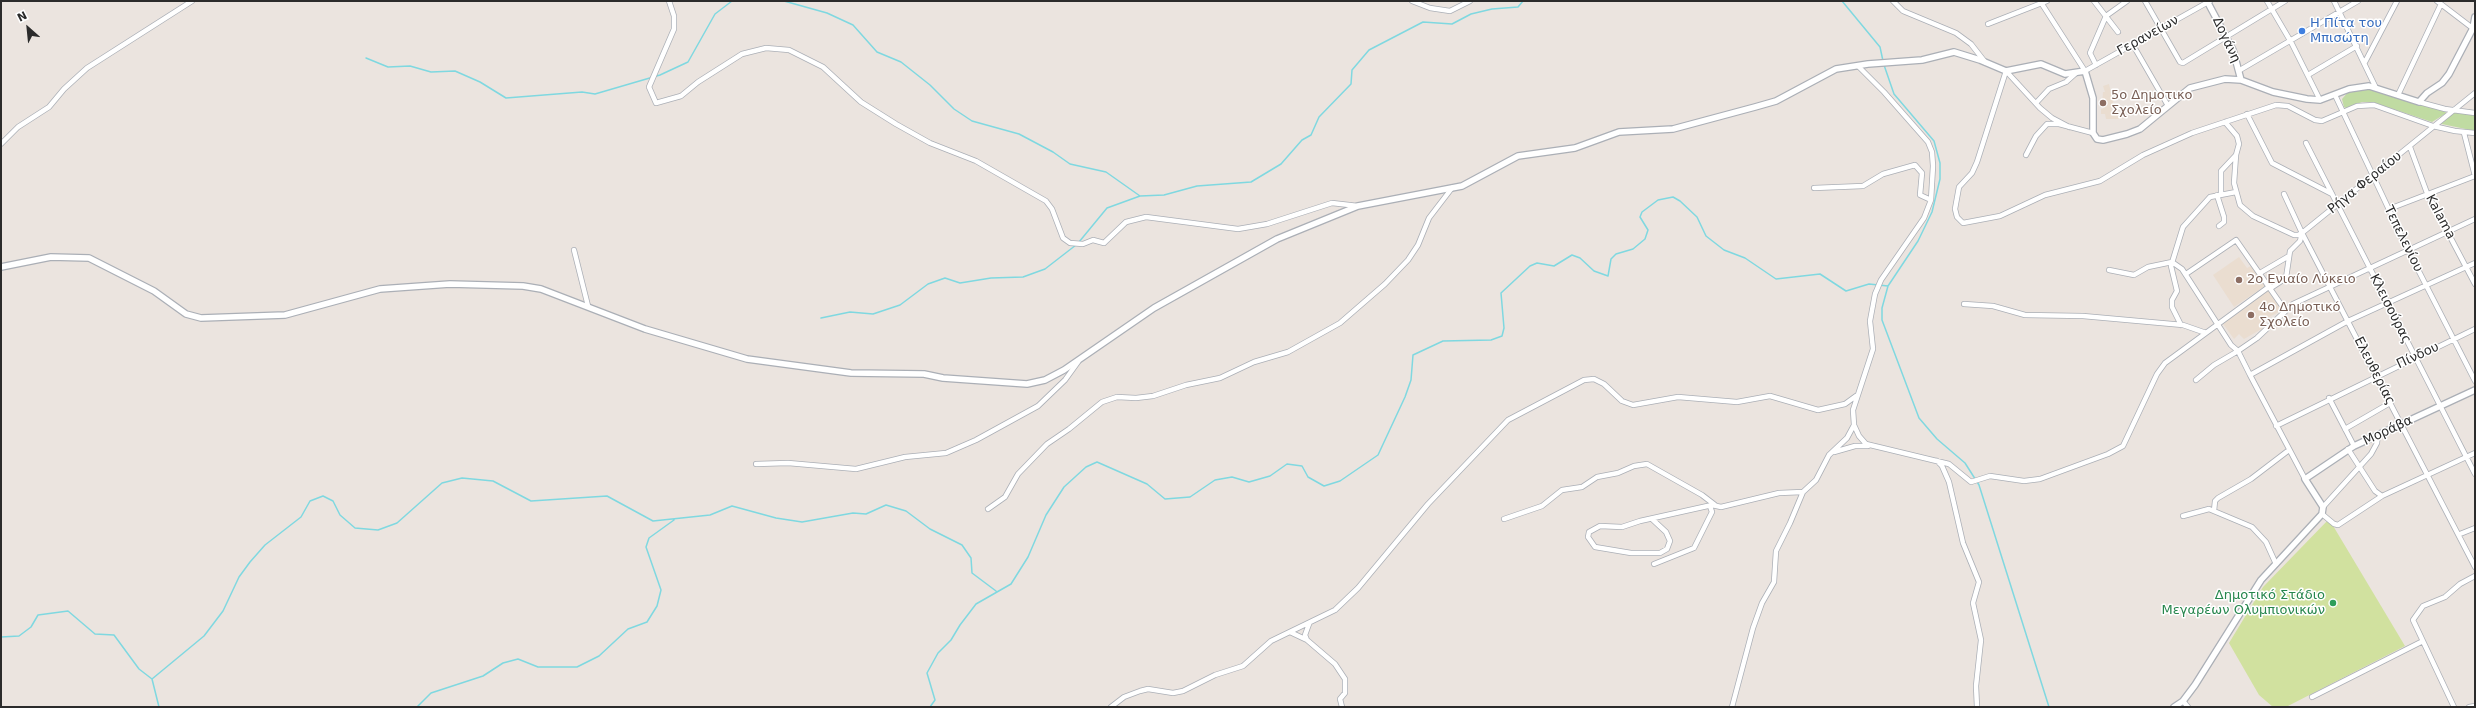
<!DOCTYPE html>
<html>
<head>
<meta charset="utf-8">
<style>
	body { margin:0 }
	#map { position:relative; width:2476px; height:708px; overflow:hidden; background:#ebe4df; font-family:"DejaVu Sans",sans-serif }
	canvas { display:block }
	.frame { position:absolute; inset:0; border:2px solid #2b2b2b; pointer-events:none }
	.north { position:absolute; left:8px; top:8px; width:40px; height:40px; -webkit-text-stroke:3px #fff; paint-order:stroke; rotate:333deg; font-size:11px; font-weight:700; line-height:16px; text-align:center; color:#2b2b2b }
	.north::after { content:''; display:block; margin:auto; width:14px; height:18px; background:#2b2b2b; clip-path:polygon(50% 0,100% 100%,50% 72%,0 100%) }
</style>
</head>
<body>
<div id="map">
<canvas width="2476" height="708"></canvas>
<div class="frame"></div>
<div class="north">N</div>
</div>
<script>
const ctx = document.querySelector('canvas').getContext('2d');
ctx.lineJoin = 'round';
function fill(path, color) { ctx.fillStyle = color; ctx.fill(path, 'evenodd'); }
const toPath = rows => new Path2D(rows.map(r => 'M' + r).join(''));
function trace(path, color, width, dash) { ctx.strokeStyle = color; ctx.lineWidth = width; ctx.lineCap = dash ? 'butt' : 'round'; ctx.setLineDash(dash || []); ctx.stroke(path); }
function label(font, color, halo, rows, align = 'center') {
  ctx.font = font + ' "DejaVu Sans",sans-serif'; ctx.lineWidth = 3; ctx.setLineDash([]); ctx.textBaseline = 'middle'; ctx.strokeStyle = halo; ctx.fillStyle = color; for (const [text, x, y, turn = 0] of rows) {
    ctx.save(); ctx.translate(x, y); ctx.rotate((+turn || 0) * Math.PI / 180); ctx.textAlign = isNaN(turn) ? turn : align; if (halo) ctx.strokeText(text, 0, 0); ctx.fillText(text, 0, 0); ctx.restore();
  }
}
const education = toPath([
	[2109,84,2111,93,2115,93,2111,112,2125,113,2124,118,2120,119,2106,119,2105,114,2101,114,2101,109,2103,109,2102,106,2103,92,2105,92,2103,86],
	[2239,257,2247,268,2251,266,2265,286,2234,307,2213,275],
	[2269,289,2283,310,2261,321,2265,327,2244,339,2239,334,2234,339,2221,321]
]);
const green = toPath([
	[2372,88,2446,112,2445,114,2432,122,2372,102,2362,102,2346,108,2344,107,2342,99,2350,90],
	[2455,111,2475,114,2475,131,2437,123]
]);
const pitch = toPath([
	[2329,519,2405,646,2286,707,2273,707,2259,695,2229,643,2263,587]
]);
const stream = toPath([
	[784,1,827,13,853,25,877,52,901,62,930,85,954,109,972,121,1019,134,1053,152,1070,164,1106,172,1140,196,1164,195,1197,186,1251,182,1281,164,1302,140,1311,135,1319,117,1351,84,1352,70,1369,50,1423,22,1452,24,1471,14,1492,9,1518,7,1523,1],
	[1842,1,1880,47,1883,61],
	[366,58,388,67,410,66,431,72,455,71,480,82,506,98,582,92,595,94,660,75,688,62,715,14,732,1],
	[1884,65,1894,94,1934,141,1940,163,1940,179,1932,212,1918,241,1888,286,1882,308,1882,320,1919,418,1937,439,1965,463,1979,485,2049,707],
	[1079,242,1107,208,1140,196],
	[821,318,850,312,873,314,900,305,928,284,945,278,960,283,991,278,1023,277,1045,269,1076,245],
	[1,637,19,636,31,627,38,615,68,611,95,634,114,635,139,669,152,679,159,707],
	[152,679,204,636,223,611,239,577,250,562,265,545,301,517,310,501,323,496,333,501,340,515,355,528,378,530,397,523,442,483,462,478,493,481,531,501,607,496,653,521,710,515,732,506,776,518,802,522,853,513,866,514,886,505,906,511,930,529,962,545,971,558,972,573,996,591],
	[417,707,431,693,483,676,503,663,518,659,538,667,577,667,599,656,628,629,647,622,657,606,661,590,646,547,649,538,674,520],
	[930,707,935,700,927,673,938,653,951,640,960,625,976,604,1011,584,1028,557,1046,515,1064,487,1086,467,1097,462,1147,484,1165,499,1190,497,1215,480,1232,477,1249,482,1270,476,1287,464,1302,466,1308,477,1324,486,1340,481,1378,455,1405,397,1411,380,1413,355,1443,341,1491,340,1502,336,1504,328,1501,293,1530,266,1537,263,1554,266,1572,255,1580,258,1594,271,1608,276,1611,259,1616,254,1633,249,1645,239,1648,230,1640,217,1642,212,1658,200,1673,197,1680,201,1697,217,1706,236,1724,250,1745,258,1776,279,1820,274,1846,291,1869,284,1888,286]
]);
const minor = toPath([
	[669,1,674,16,674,29,649,87,656,103,681,96,698,82,742,54,766,48,789,50,823,67,861,102,896,124,930,143,976,161,1046,201,1052,209,1063,238,1070,243,1083,244,1093,240,1104,243,1126,222,1146,217,1238,229,1267,224,1332,203,1358,206],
	[1412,1,1430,8,1450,11,1470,1],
	[1893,1,1903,11,1956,33,1971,44,1985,62],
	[2040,1,2085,71,2210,1],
	[2094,1,2118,32],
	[2145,1,2180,62,2183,63,2285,1],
	[2267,1,2291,42,2320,100],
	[2334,1,2375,86],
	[2437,1,2475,30],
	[2106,16,2127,1],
	[1988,24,2047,1],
	[2133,45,2167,104],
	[2365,62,2397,1],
	[2096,65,2090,53,2106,16],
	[1858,66,1884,92,1928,142,1932,152,1933,166,1931,200,1924,218,1881,280,1875,294,1870,321,1873,349,1853,410,1854,425,1859,436,1866,444,1949,464,1971,482,1990,476,2024,481,2040,479,2108,454,2123,446,2157,374,2165,363,2270,286],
	[2240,70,2358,1],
	[2006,71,1977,162,1972,173,1959,187,1955,209,1957,217,1963,223,2000,216,2045,195,2100,181,2143,155,2192,133,2276,105,2288,106,2315,120,2322,121,2357,106,2374,105,2433,126,2455,131,2475,133],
	[2006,71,2040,108,2052,118,2069,127],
	[2308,75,2357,46],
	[2335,95,2408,250,2475,381],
	[2398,95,2441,4],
	[2419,102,2445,109,2475,113],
	[2036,103,2049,89,2066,82,2076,73],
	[2247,114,2272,163,2332,194],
	[2225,122,2237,136,2239,144,2236,155,2234,183,2240,205,2253,216,2294,235,2298,235,2302,233,2284,194],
	[2464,133,2475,176],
	[2306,143,2475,474],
	[1,144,18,127,49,107,64,89,87,68,192,1],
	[2410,147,2427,193,2475,284],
	[2026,155,2036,136,2047,124,2059,124,2093,133],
	[1814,188,1863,186,1883,174,1915,165,1922,173,1920,195,1931,200],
	[2221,194,2221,171,2236,155],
	[2217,195,2224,217,2224,222,2219,226],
	[2389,209,2475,176],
	[2302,233,2475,567],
	[574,250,588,306],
	[2109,270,2134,275,2148,267,2172,262,2182,269,2231,345,2238,351,2214,365,2196,380],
	[2260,273,2289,256],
	[2186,274,2236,240,2285,310],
	[2271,288,2286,278,2290,251,2300,241,2302,233,2475,93],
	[1964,304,1993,306,2025,315,2083,316,2183,325,2206,333],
	[2181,325,2172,307,2172,300,2177,291,2171,266,2183,227,2210,197,2236,192],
	[2250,375,2238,351,2257,338,2293,304,2475,219],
	[2329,398,2354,446],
	[2276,426,2475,329],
	[2345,429,2390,403],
	[2348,449,2375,491,2382,496,2475,453],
	[1834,452,1855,446,1868,446],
	[1937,461,1942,466,1949,482,1963,543,1979,582,1973,603,1981,640,1976,686,1977,707],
	[756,464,788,463,856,469,905,457,946,453,976,440,1038,406,1065,380,1078,362],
	[2305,479,2250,375,2348,321,2475,263],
	[2323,507,2371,454,2377,443,2378,434],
	[988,509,1005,497,1018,474,1047,444,1069,429,1102,402,1117,397,1136,398,1153,396,1186,385,1220,378,1254,362,1288,352,1340,323,1385,284,1408,260,1418,245,1429,218,1452,188],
	[2214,511,2215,501,2218,498,2251,479,2289,450],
	[2322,514,2334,524,2338,525,2382,496],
	[2183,516,2209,509,2252,527,2266,542,2276,564],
	[1504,519,1542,506,1562,490,1582,487,1597,477,1618,473,1634,466,1647,464,1702,495,1715,505],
	[1652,519,1666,532,1670,541,1667,549,1660,553,1631,553,1595,547,1588,537,1589,532,1600,526,1622,527,1640,521,1712,505,1721,507,1779,493,1803,492],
	[2460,534,2475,528],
	[1654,564,1694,548,1712,512,1710,506],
	[1309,624,1305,635,1307,640,1335,664,1345,679,1345,693,1340,699,1342,707],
	[1290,632,1307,640],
	[2312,697,2421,642],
	[2183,701,2188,707],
	[1111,707,1124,697,1140,691,1148,689,1173,693,1183,691,1215,675,1243,666,1271,641,1335,610,1358,588,1428,504,1508,420,1584,380,1594,379,1604,384,1622,401,1633,405,1678,397,1737,402,1770,396,1818,410,1845,404,1856,396],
	[1732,707,1753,628,1762,603,1774,582,1776,551,1790,523,1803,492,1816,480,1829,455,1847,438,1854,425],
	[2454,707,2413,620,2423,606,2445,597,2460,584,2475,576],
	[2469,707,2475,706]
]);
const tertiary = toPath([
	[2207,1,2233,50,2241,80],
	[1,267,51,257,89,258,154,291,186,314,201,318,285,315,380,289,450,284,523,286,541,289,645,329,747,359,851,373,924,374,943,378,1027,384,1045,380,1064,370,1154,308,1277,239,1358,206,1462,186,1518,156,1575,148,1619,132,1673,129,1755,107,1776,101,1836,69,1868,64,1922,60,1954,52,1980,60,2006,71,2041,64,2065,74,2085,71,2093,98,2093,133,2097,139,2103,140,2127,134,2140,129,2190,88,2225,79,2241,80,2273,92,2307,99,2320,100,2349,89,2369,86,2419,102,2427,93,2442,83,2449,74,2473,28,2475,17],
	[2174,707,2183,701,2195,685,2261,580,2322,514,2323,507,2305,479,2354,446,2475,390]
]);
const markers = [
	[2302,31,4,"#3f7fe0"],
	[2103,103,4,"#8d6e63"],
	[2239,280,4,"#8d6e63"],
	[2251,315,4,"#8d6e63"],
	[2333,603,4,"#2e9e5b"]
];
const shopNames = [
	["Η Πίτα του",2310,24],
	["Μπισώτη",2310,39]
];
const streetNames = [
	["Γερανείων",2148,36,-29],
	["Δογάνη",2226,40,65],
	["Ρήγα Φεραίου",2365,183,-39],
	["Kalama",2440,217,62],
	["Τεπελενίου",2403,239,64],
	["Κλεισούρας",2390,309,63],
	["Πίνδου",2418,356,-25],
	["Ελευθερίας",2374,371,63],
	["Μοράβα",2388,431,-25]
];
const educationNames = [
	["5o Δημοτικο",2111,96],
	["Σχολείο",2111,111],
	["2ο Ενιαίο Λύκειο",2247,280],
	["4ο Δημοτικό",2259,308],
	["Σχολείο",2259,323]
];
const leisureNames = [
	["Δημοτικό Στάδιο",2325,596],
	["Μεγαρέων Ολυμπιονικών",2325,611]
];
fill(education, '#eaddd0');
fill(green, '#c0dba2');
fill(pitch, '#d1e19f');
trace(stream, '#7fd8e0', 1.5);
trace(minor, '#abafb6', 6);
trace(tertiary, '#abafb6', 8);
trace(minor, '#fff', 4.5);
trace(tertiary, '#fff', 5.5);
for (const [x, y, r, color] of markers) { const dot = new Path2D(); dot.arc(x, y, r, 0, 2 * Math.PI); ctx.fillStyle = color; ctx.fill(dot); trace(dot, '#fff', 1.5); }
label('13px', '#366cbe', '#fff', shopNames, 'left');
label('13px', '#2b2b2b', '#fff', streetNames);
label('13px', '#785e54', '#fff', educationNames, 'left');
label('13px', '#27864d', '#fff', leisureNames, 'right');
</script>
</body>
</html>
